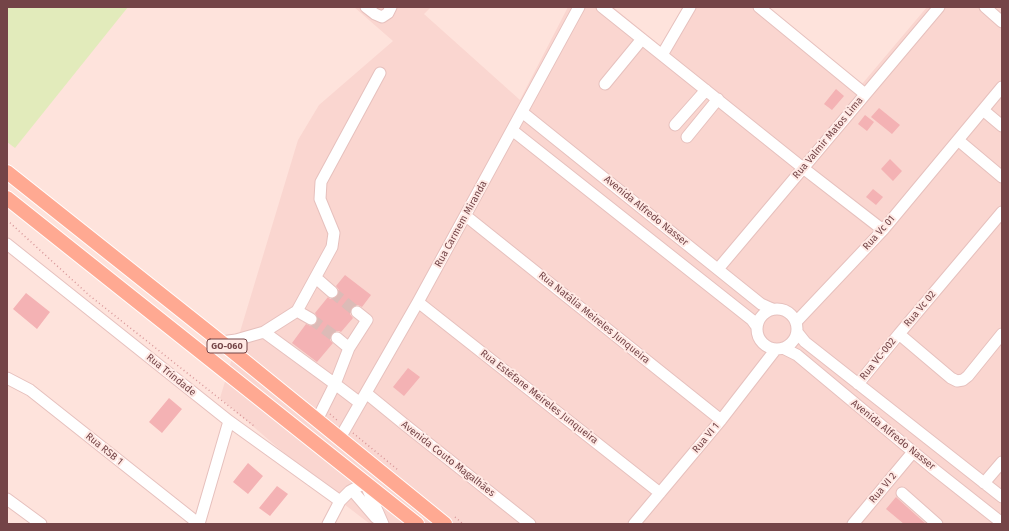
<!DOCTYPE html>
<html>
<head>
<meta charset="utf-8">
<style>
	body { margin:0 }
	#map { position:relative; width:1009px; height:531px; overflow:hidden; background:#fee3dc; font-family:"Fira Sans",sans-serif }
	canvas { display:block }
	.frame { position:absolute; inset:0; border:8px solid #744447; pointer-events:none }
</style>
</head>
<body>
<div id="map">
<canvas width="1009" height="531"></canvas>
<div class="frame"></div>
</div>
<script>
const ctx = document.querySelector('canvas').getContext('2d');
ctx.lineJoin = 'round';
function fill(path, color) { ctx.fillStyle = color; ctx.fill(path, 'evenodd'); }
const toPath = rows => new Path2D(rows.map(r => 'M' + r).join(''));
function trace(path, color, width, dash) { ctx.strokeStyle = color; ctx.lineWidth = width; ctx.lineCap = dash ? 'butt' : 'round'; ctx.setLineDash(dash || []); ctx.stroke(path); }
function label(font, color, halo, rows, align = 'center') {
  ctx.font = font + ' "Fira Sans",sans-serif'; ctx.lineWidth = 4; ctx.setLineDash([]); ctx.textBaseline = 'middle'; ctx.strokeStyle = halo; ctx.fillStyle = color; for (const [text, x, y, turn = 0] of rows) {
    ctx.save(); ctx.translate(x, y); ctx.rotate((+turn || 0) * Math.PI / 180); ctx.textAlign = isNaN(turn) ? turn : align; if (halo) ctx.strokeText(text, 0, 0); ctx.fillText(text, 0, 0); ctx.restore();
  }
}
const residential = toPath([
	[354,7,431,7,424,14,520,100,568,7,613,7,661,46,684,7,765,7,862,84,927,7,1002,7,1002,524,370,524,340,501,220,398,298,140,319,105,393,41]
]);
const green = toPath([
	[7,7,128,7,15,148,7,142]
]);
const building = toPath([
	[836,89,844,96,832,110,824,104],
	[879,108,900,125,892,134,871,117],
	[865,115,874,122,867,131,858,124],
	[890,159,902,171,893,181,881,169],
	[873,189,883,197,876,205,866,197],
	[345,275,371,295,362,307,358,305,355,305,351,308,350,311,350,314,353,318,341,332,339,331,335,331,331,334,330,336,330,340,333,343,317,362,292,343,306,324,311,326,315,325,317,323,318,319,315,313,328,297,330,299,334,299,337,296,339,293,339,290,336,286],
	[26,293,50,312,37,329,13,309],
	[408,368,420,377,404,396,393,387],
	[169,398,182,409,162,433,149,422],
	[248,463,263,476,248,494,233,482],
	[277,486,288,494,270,516,259,508],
	[896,497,897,498,926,524,904,524,886,509]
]);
const minorTunnel = toPath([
	[332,292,357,312],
	[311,319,337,338]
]);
const path = toPath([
	[7,220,90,296,254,426],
	[330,414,338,421],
	[353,433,398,470],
	[455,517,463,524]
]);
const minor = toPath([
	[366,7,375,14,382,17,388,13,391,7],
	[602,7,803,168,883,230],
	[759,7,865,94],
	[985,7,1002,22],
	[662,55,690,7],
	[605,84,642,39],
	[983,110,1002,126],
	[522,112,761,304,772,309],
	[675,125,706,90],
	[512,130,752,320,757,327],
	[687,137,718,99],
	[958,140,1002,177],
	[1002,212,899,334,951,378,957,381,963,380,968,376,1002,334],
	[466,216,721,420],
	[7,244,229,421,340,501],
	[718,269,939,7],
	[316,278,332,292],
	[418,302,660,493],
	'757 329a20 20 0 1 1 40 0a20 20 0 1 1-40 0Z',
	[297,311,332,247,334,233,320,199,321,182,380,73],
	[796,322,883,230,1002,87],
	[264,332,335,384,360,403],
	[797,332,805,342,1002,497],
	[221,342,236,340,264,332,297,311,311,319],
	[349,348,367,320,357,312],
	[783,348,797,355,935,470,1002,523],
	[7,378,30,390,199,524],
	[858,384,899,334],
	[366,393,404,424,530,524],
	[317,420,335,384,349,348,337,338],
	[340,438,418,302,579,7],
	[984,483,1002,462],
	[352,490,376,518],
	[902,493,937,524],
	[7,499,41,524],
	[199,524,229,421],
	[328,524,340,501,350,491,365,483,383,524],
	[634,524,721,420,776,349],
	[853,524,913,452]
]);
const major = toPath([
	[7,172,221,342,445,524],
	[7,198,417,524]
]);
const shields = [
	[227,346,40]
];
const shieldNames = [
	["GO-060",227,346]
];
const streetNames = [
	["Rua Valmir Matos Lima",828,138,-50],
	["Avenida Alfredo Nasser",646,211,39],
	["Rua Carmem Miranda",461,224,-61],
	["Rua Vc 01",879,233,-48],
	["Rua Vc 02",920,309,-50],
	["Rua Natália Meireles Junqueira",594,318,39],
	["Rua VC-002",878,359,-51],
	["Rua Trindade",171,375,39],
	["Rua Estéfane Meireles Junqueira",539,397,38],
	["Avenida Alfredo Nasser",893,435,39],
	["Rua VI 1",706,438,-50],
	["Rua RSB 1",104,449,39],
	["Avenida Couto Magalhães",448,459,38],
	["Rua VI 2",883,488,-50]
];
fill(residential, '#fad6d0');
fill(green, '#e2ebbb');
fill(building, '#f4b2b4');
trace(minorTunnel, '#dcbbb7', 11, [11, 5.5]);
trace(minor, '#e6c0bd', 13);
trace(major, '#fff', 16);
trace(path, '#d89698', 1.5, [1, 3]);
trace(minor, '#fff', 11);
trace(major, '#ffa992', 14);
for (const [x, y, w] of shields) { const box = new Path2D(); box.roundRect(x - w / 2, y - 7, w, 14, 3); ctx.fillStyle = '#ffe9e4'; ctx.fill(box); trace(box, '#744447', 1); }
label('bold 9px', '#744447', null, shieldNames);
label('10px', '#744447', '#ffe9e4', streetNames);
</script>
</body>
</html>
